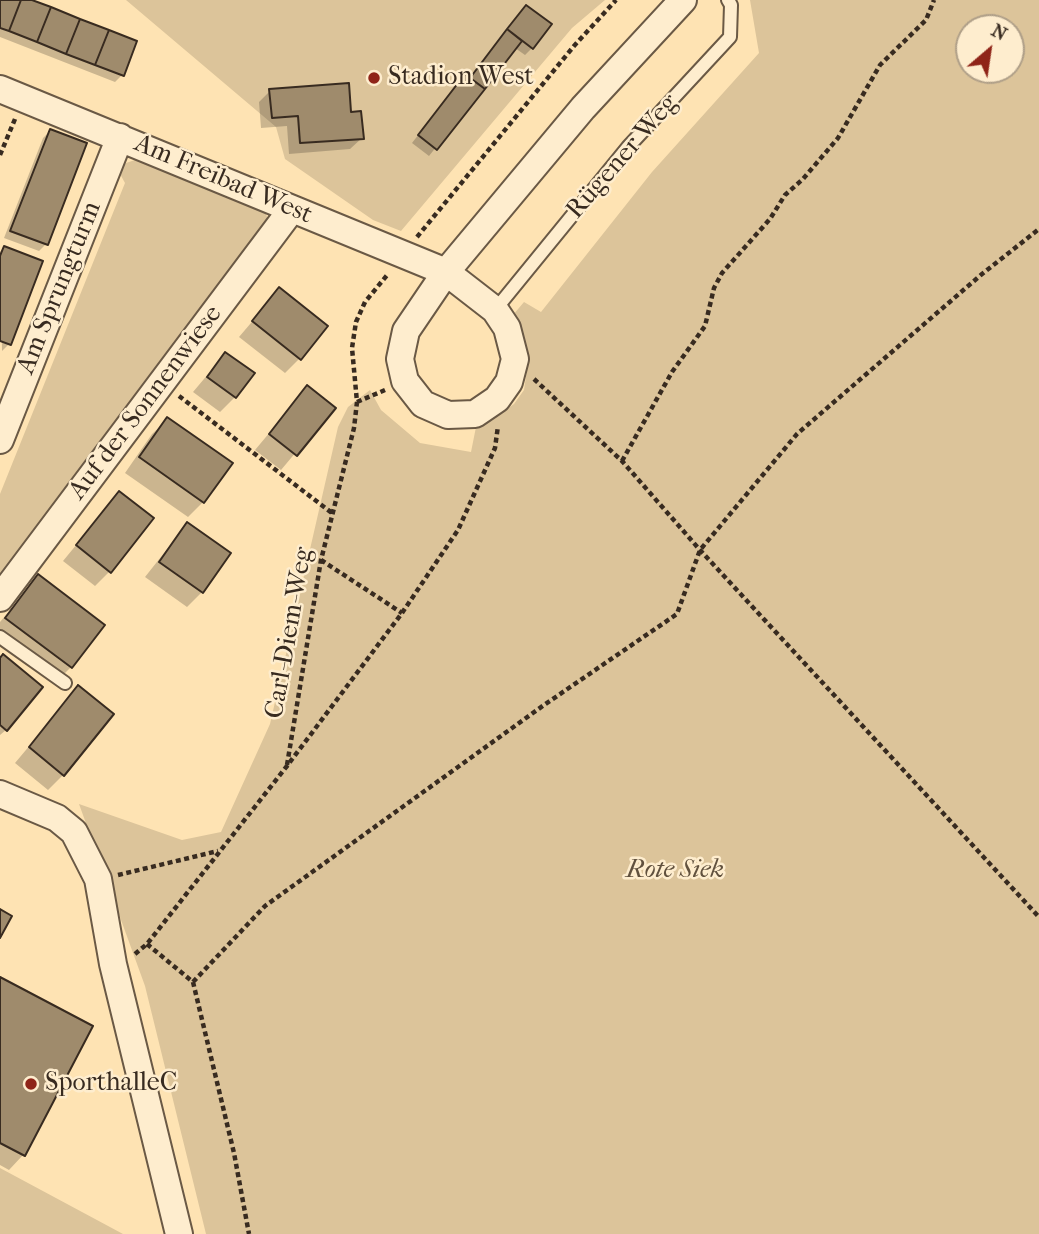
<!DOCTYPE html>
<html>
<head>
<meta charset="utf-8">
<style>
	body { margin:0 }
	#map { position:relative; width:1039px; height:1234px; overflow:hidden; background:#fee3b3; font-family:"IM FELL French Canon",serif }
	canvas { display:block }
	.north { position:absolute; left:955px; top:14px; width:70px; height:70px; box-sizing:border-box; background:#feedce; border:2px solid #af9f88; border-radius:50%; rotate:29deg; font-size:19px; font-weight:700; line-height:28px; text-align:center; color:#382b20 }
	.north::after { content:''; display:block; margin:auto; width:24px; height:32px; background:#8f2418; clip-path:polygon(50% 0,100% 100%,50% 72%,0 100%) }
</style>
</head>
<body>
<div id="map">
<canvas width="1039" height="1234"></canvas>
<div class="north">N</div>
</div>
<script>
const ctx = document.querySelector('canvas').getContext('2d');
ctx.lineJoin = 'round';
function fill(path, color) { ctx.fillStyle = color; ctx.fill(path, 'evenodd'); }
const toPath = rows => new Path2D(rows.map(r => 'M' + r).join(''));
function trace(path, color, width, dash) { ctx.strokeStyle = color; ctx.lineWidth = width; ctx.lineCap = dash ? 'butt' : 'round'; ctx.setLineDash(dash || []); ctx.stroke(path); }
function label(font, color, halo, rows, align = 'center') {
  ctx.font = font + ' "IM FELL French Canon",serif'; ctx.lineWidth = 5; ctx.setLineDash([]); ctx.textBaseline = 'middle'; ctx.strokeStyle = halo; ctx.fillStyle = color; for (const [text, x, y, turn = 0] of rows) {
    ctx.save(); ctx.translate(x, y); ctx.rotate((+turn || 0) * Math.PI / 180); ctx.textAlign = isNaN(turn) ? turn : align; if (halo) ctx.strokeText(text, 0, 0); ctx.fillText(text, 0, 0); ctx.restore();
  }
}
const green = toPath([
	[126,0,605,0,572,28,401,231,373,220,285,159,276,127],
	[750,0,1039,0,1039,1234,206,1234,145,986,79,804,182,840,221,832,270,724,338,427,348,407,370,390,381,410,420,443,471,452,476,427,492,420,514,404,524,390,529,356,513,315,524,302,541,312,652,172,759,53],
	[969,28,1011,28,1011,70,969,70],
	[135,160,265,212,268,219,0,578,0,494,125,183,119,172,126,163],
	[0,1168,123,1234,0,1234]
]);
const shadow = toPath([
	[0,0,28,0,122,75,115,82,0,37],
	[519,14,532,48,525,55,515,48,429,156,412,143,458,84,469,79],
	[270,91,349,114,362,138,350,149,289,154,287,126,261,128,259,102],
	[50,131,46,244,39,251,4,238,43,138],
	[4,248,9,344,2,351,0,252],
	[279,290,300,358,285,373,239,337],
	[225,354,235,397,220,412,193,392],
	[307,388,333,408,281,470,255,450],
	[167,420,203,502,188,517,125,473,152,434],
	[119,493,110,571,95,586,63,561],
	[187,524,229,553,202,592,187,607,145,577],
	[39,576,71,667,56,682,0,640,0,622],
	[0,660,6,730,0,735],
	[78,688,63,775,48,790,15,763],
	[0,979,23,1155,9,1170,0,1165]
]);
const building = toPath([
	[0,0,21,0,9,31,0,28,0,0],
	[21,0,32,0,51,7,37,42,9,31,21,0],
	[526,5,552,24,533,49,507,29,526,5],
	[51,7,80,19,66,54,37,42,51,7],
	[80,19,109,30,95,65,66,54,80,19],
	[507,29,522,41,485,89,470,78,507,29],
	[109,30,137,41,124,76,95,65,109,30],
	[465,74,485,89,437,150,418,135,465,74],
	[349,83,351,112,361,111,364,139,300,143,298,116,272,118,269,89,349,83],
	[50,129,87,143,48,245,10,231,50,129],
	[4,246,43,261,11,345,0,341,0,256,4,246],
	[279,287,328,326,301,360,252,321,279,287],
	[225,352,255,373,236,398,207,377,225,352],
	[307,385,336,408,297,456,269,434,307,385],
	[167,417,233,463,204,503,139,457,167,417],
	[119,491,154,518,111,573,76,545,119,491],
	[187,522,231,553,203,593,159,562,187,522],
	[38,574,105,625,72,668,5,618,38,574],
	[3,654,43,687,7,731,0,725,0,658,3,654],
	[78,685,114,714,64,776,29,747,78,685],
	[0,909,12,916,0,938,0,909],
	[0,977,93,1026,25,1156,0,1143,0,977]
]);
const path = toPath([
	[0,155,15,119],
	[417,237,574,46,616,0],
	[534,379,622,461,700,550,1039,917],
	[179,396,332,513],
	[357,402,385,390],
	[622,461,672,372,705,326,714,288,722,273,770,219,785,195,803,179,838,138,880,65,926,20,934,0],
	[321,560,402,613],
	[287,765,321,560,354,428,357,402,352,348,356,322,365,302,388,274],
	[118,875,218,851],
	[147,944,193,982,234,1153,249,1234],
	[135,954,147,944,287,766,402,613,458,530,495,448,498,426],
	[193,982,265,906,544,705,677,614,700,550,797,434,982,274,1039,229]
]);
const lane = toPath([
	[495,310,628,147,730,37,731,5,728,0],
	[0,637,65,683]
]);
const street = toPath([
	[0,89,446,272,495,310,507,328,515,359,509,382,497,399,475,414,448,415,423,404,405,381,400,359,406,331,446,272,583,108,683,0],
	[0,440,120,137],
	[0,598,292,209],
	[0,794,57,818,74,832,98,879,113,964,179,1234]
]);
const markers = [
	[374,78,7,"#8f2418"],
	[31,1084,7,"#8f2418"]
];
const poiNames = [
	["Stadion West",388,78],
	["SporthalleC",45,1084]
];
const streetNames = [
	["Rügener Weg",623,157,-49],
	["Am Freibad West",223,180,23],
	["Am Sprungturm",60,288,-68],
	["Auf der Sonnenwiese",146,403,-53],
	["Carl-Diem-Weg",290,633,-80]
];
const parkNames = [
	["Rote Siek",675,871]
];
fill(green, '#dcc49a');
fill(shadow, '#0003');
fill(building, '#9f8b6c');
trace(building, '#382b20', 2);
trace(lane, '#6a5945', 16);
trace(street, '#6a5945', 30);
trace(path, '#382b20', 4.5, [5, 3.5]);
trace(lane, '#feedce', 12);
trace(street, '#feedce', 26);
for (const [x, y, r, color] of markers) { const dot = new Path2D(); dot.arc(x, y, r, 0, 2 * Math.PI); ctx.fillStyle = color; ctx.fill(dot); trace(dot, '#feedce', 2.5); }
label('26px', '#382b20', '#feedce', poiNames, 'left');
label('26px', '#382b20', '#feedce', streetNames);
label('italic 26px', '#61513e', '#feedce', parkNames);
</script>
</body>
</html>
